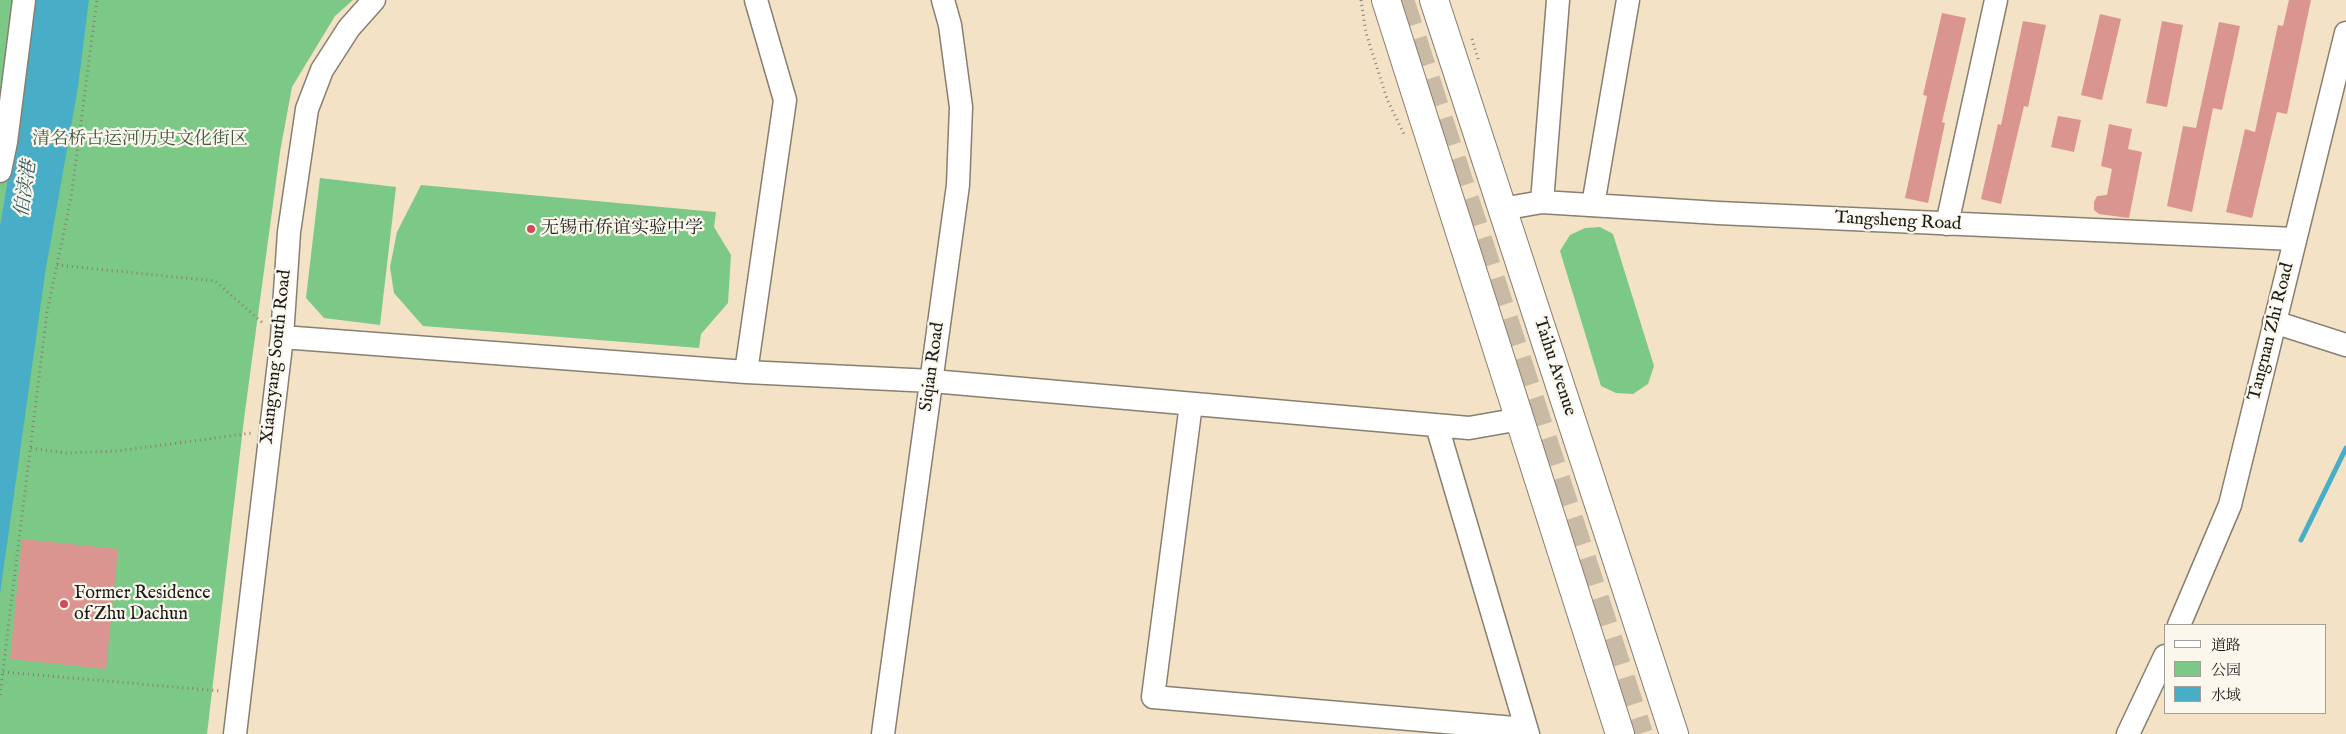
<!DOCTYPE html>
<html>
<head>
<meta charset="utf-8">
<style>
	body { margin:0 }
	#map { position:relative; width:2346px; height:734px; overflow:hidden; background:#f3e2c6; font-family:"IM FELL English","Noto Serif SC",serif }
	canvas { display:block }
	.legend { position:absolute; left:2164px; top:624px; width:162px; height:90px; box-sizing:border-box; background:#fbf7ec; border:1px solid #a29f99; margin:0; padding:6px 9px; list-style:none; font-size:15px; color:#1c1c1c }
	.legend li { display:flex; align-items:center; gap:10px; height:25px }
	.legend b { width:25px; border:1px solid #a29f99 }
</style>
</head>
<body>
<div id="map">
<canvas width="2346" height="734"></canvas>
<ul class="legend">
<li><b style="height:6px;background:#fff"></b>道路</li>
<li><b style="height:14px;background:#7cc887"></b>公园</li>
<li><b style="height:14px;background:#48aec7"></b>水域</li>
</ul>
</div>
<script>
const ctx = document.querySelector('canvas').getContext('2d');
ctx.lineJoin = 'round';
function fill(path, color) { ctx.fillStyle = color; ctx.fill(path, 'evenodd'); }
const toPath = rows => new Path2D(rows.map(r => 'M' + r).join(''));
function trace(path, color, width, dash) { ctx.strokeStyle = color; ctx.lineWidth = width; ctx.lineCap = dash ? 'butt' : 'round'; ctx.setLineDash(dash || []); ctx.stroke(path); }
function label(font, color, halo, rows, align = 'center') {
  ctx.font = font + ' "IM FELL English","Noto Serif SC",serif'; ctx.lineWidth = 4.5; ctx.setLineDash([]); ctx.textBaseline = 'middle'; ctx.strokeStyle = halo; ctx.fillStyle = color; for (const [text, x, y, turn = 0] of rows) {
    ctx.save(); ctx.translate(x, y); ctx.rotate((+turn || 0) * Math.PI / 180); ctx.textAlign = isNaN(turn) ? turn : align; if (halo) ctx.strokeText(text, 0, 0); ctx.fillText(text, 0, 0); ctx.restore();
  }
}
const green = toPath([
	[0,0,353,0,335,16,292,87,280,152,244,419,207,734,0,734],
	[320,178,396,187,380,325,324,318,306,298],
	[421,185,716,212,714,227,731,255,728,303,701,334,699,348,423,326,394,293,390,267,397,232],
	[1600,227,1613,234,1654,366,1648,384,1633,394,1616,393,1601,386,1560,251,1570,235,1585,228]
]);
const water = toPath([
	[33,0,89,0,78,87,45,274,0,594,0,226,21,102]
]);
const stream = toPath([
	[2301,540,2346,448]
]);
const building = toPath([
	[2289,0,2311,0,2287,114,2277,112,2252,218,2226,212,2245,129,2255,132,2278,25,2283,26],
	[1942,13,1966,18,1942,122,1945,123,1928,203,1905,198,1927,96,1923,95],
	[2100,14,2121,19,2102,100,2081,95],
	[2023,21,2046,25,2028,107,2024,106,2001,204,1981,199,1998,124,2001,125],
	[2162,21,2183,25,2167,107,2146,103],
	[2219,22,2240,26,2222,110,2213,108,2192,212,2167,206,2183,126,2196,128],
	[2058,116,2081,120,2074,152,2051,147],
	[2109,124,2132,129,2128,149,2142,152,2129,218,2099,214,2094,210,2094,202,2097,196,2107,195,2112,169,2101,166],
	[22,539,118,549,106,669,10,659]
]);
const highwayTunnel = toPath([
	[1400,0,1639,734]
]);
const path = toPath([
	[1361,0,1366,33,1387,99,1404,134],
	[1472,39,1479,62],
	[57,265,215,281,264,324],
	[31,448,65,453,118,451,252,433],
	[3,672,221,691],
	[0,695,47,312,71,198,97,0]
]);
const minor = toPath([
	[0,171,6,142,24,0],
	[1542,202,1558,0],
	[1593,205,1628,0],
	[1502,209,1542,202,1718,213,2294,239],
	[1947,224,1996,0],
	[2274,322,2346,345],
	[282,337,746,372,932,381,1469,428,1509,421,1518,417],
	[746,372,785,100,756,0],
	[1191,404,1153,697,1526,729],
	[1437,426,1528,734],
	[2179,625,2230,505,2346,33],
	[235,734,282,337,289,232,307,109,322,70,349,28,374,0],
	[883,734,958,185,961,107,950,25,943,0],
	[2128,734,2165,656]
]);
const major = toPath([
	[1386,0,1620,734],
	[1434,0,1674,734]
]);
const markers = [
	[531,229,5,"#d1495b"],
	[64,604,5,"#d1495b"]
];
const parkNames = [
	["清名桥古运河历史文化街区",140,140]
];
const streetNames = [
	["Tangsheng Road",1898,222,3],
	["Tangnan Zhi Road",2272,332,-76],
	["Xiangyang South Road",277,357,-84],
	["Siqian Road",933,367,-82],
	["Taihu Avenue",1554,367,72]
];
const poiNames = [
	["无锡市侨谊实验中学",541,229],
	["Former Residence",74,594],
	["of Zhu Dachun",74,615]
];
const waterNames = [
	["伯渎港",27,189,-82]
];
fill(green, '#7cc887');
fill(water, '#48aec7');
trace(stream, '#48aec7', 5);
fill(building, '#db9590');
trace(highwayTunnel, '#c8baa4', 28, [28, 14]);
trace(minor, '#887f71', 25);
trace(major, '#887f71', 30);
trace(path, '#887f71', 3, [1, 4]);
trace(minor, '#fff', 22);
trace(major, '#fff', 28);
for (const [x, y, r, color] of markers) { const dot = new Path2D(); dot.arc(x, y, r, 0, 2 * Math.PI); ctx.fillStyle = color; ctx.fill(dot); trace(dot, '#fbf7ec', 2); }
label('18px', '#3e5841', '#fbf7ec', parkNames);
label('18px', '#1c1c1c', '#fbf7ec', streetNames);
label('18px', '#1c1c1c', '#fbf7ec', poiNames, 'left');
label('italic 19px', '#305e69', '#fbf7ec', waterNames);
</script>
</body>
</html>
